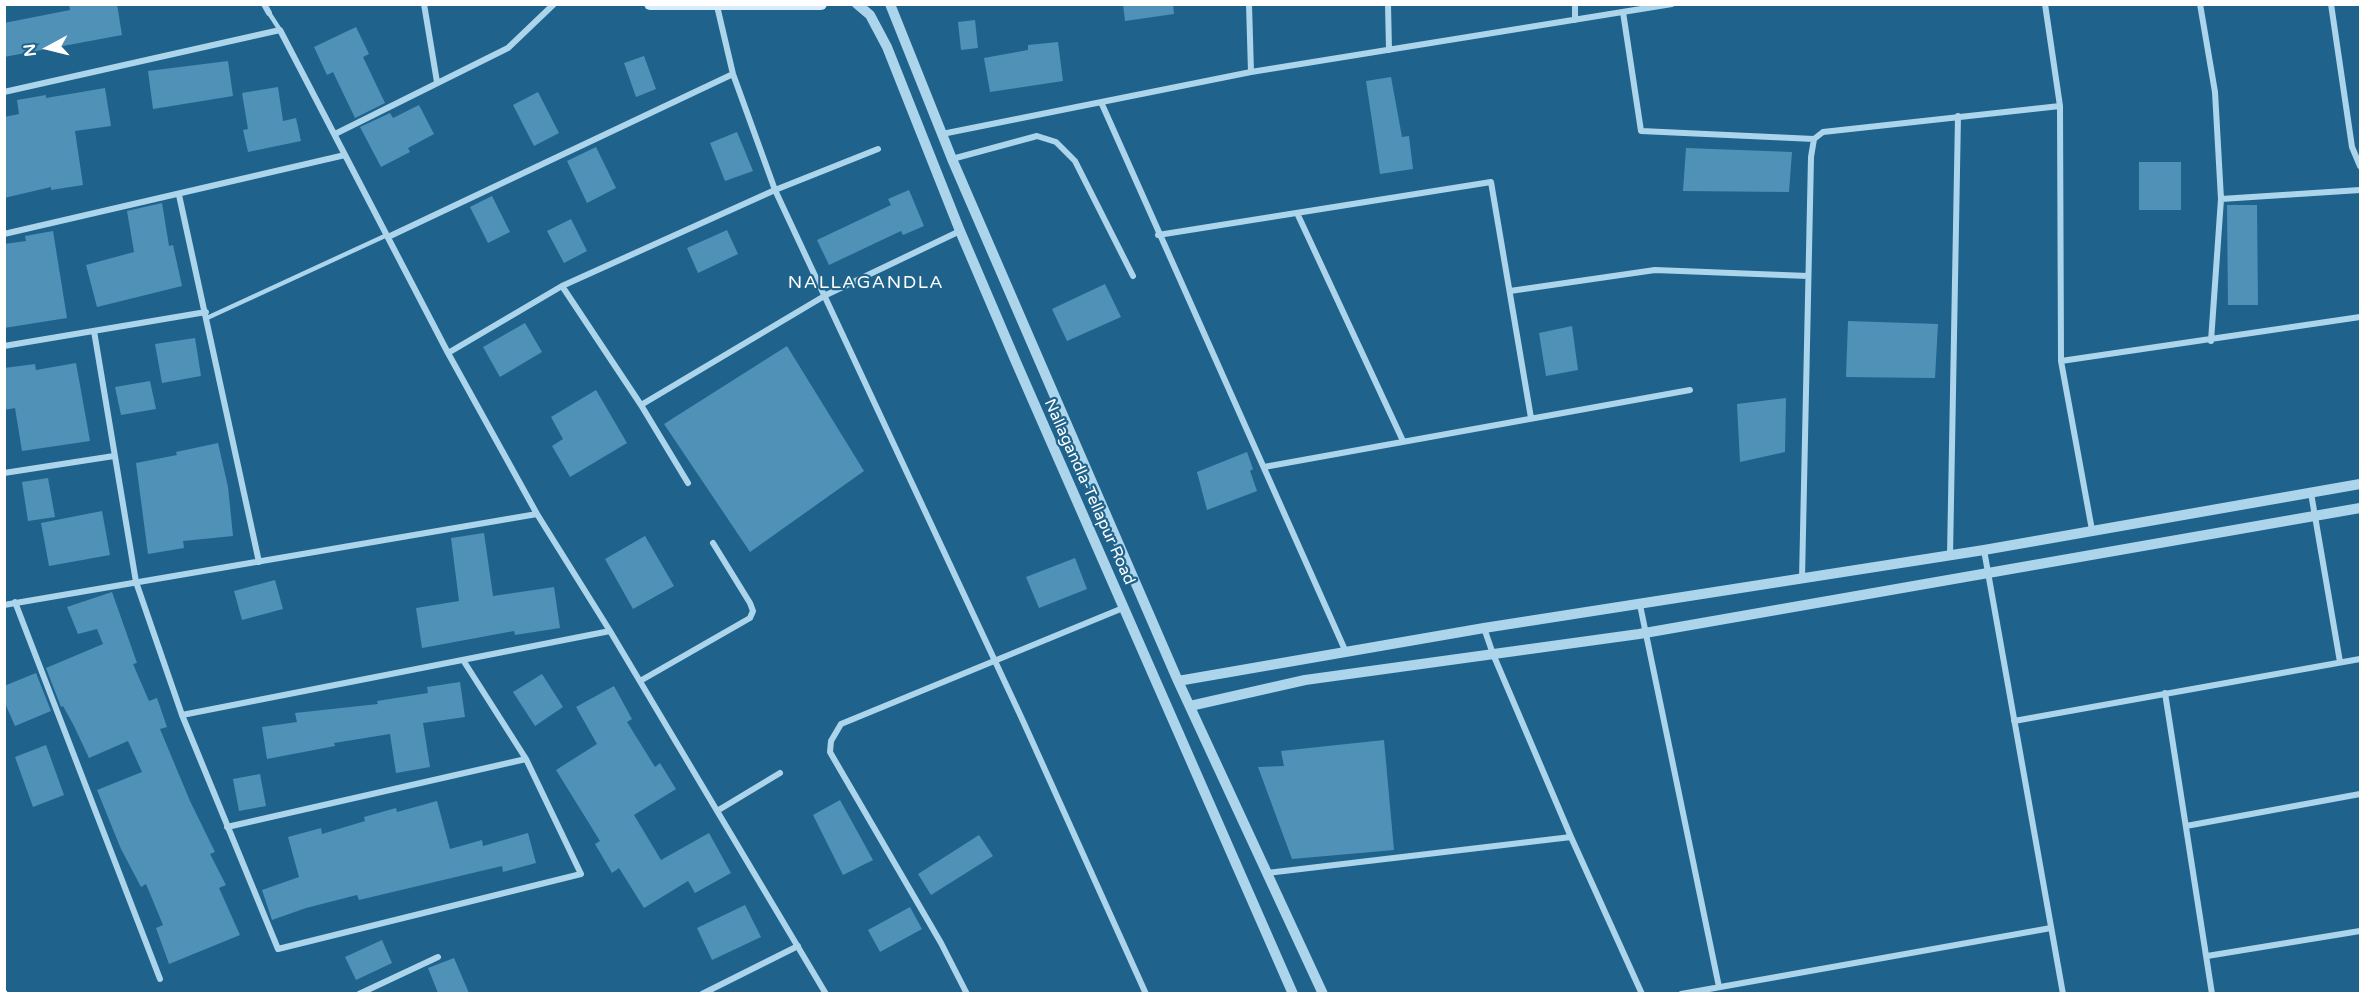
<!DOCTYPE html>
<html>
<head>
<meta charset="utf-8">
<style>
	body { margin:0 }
	#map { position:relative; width:2365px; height:998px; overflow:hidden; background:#1f638c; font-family:"Varela Round",sans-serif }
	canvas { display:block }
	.frame { position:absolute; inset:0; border:6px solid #fff; pointer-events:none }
	.north { position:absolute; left:18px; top:18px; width:60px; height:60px; -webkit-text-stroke:4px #1f638c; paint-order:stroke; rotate:263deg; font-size:16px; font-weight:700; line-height:24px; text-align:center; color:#fff }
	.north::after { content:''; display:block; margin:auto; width:21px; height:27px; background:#fff; clip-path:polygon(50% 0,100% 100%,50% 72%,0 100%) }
</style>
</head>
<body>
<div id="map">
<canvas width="2365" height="998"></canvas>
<div class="frame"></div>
<div class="north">N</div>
</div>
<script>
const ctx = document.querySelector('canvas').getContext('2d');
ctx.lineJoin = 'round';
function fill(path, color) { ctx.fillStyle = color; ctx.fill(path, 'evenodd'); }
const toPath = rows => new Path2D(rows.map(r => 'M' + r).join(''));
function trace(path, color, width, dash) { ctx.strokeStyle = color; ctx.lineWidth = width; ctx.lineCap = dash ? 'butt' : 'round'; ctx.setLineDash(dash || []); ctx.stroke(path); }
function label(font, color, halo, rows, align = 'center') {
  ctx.font = font + ' "Varela Round",sans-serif'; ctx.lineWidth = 4.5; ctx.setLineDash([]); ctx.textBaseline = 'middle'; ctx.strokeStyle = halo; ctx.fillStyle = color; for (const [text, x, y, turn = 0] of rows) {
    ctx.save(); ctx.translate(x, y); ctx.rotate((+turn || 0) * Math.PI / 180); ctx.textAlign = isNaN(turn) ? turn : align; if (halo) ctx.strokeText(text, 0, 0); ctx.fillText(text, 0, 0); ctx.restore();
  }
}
const building = toPath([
	[69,4,117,4,122,35,4,57,4,23,70,10],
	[1123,4,1173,4,1174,14,1125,21],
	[975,20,978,48,961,50,958,22],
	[356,27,369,54,363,57,385,103,355,118,333,72,327,75,314,47],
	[1058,42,1063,81,990,92,984,58,1028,50,1028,45],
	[644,56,656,89,636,97,624,63],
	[228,61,233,96,153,109,148,71],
	[1391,77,1402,137,1409,136,1413,169,1380,174,1366,81],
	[278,87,283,121,296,118,301,141,248,152,243,130,248,129,242,93],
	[105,88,111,126,75,131,83,185,51,190,51,187,4,198,4,117,19,114,17,100,46,95,46,98],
	[538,92,559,133,534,146,513,105],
	[419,105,434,134,408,148,410,152,381,167,360,127,390,113,393,118],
	[737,132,753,171,725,181,710,143],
	[596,147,616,188,587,203,567,161],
	[1686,148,1792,152,1789,192,1683,191],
	[2139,162,2181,162,2181,210,2139,210],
	[909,190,924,226,903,235,901,231,829,265,817,240,891,205,888,199],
	[492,196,510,232,488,243,470,207],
	[162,203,169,246,173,245,182,286,97,307,86,265,134,252,127,211],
	[2227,205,2257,205,2258,305,2228,305],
	[571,219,587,251,564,263,547,231],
	[727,230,738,254,698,273,687,248],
	[53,231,67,318,4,328,4,244,26,241,25,236],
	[1105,284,1121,317,1067,341,1052,309],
	[1848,321,1938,324,1935,378,1846,377],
	[525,323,542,352,500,377,483,347],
	[1572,326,1578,370,1546,376,1539,333],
	[195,338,201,376,162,383,155,344],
	[787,346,864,471,750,552,664,424],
	[76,363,90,441,22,451,15,408,4,410,4,368,35,364,36,370],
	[150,381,156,409,121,415,115,387],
	[596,390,627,443,570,477,552,446,563,439,551,417],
	[1786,398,1785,452,1740,462,1737,404],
	[218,443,228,487,233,536,183,541,184,548,148,554,136,463,177,455,176,452],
	[1247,452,1253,469,1250,471,1257,491,1207,510,1197,472],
	[48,478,55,517,28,521,22,482],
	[102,511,110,555,49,566,41,523],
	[484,533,493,596,554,587,560,628,515,635,514,631,422,648,416,608,459,601,451,538],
	[645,536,674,586,633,609,605,559],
	[1075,558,1087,589,1039,608,1026,577],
	[275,580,283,609,242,620,234,591],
	[112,592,137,663,133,664,149,701,157,698,167,727,160,729,190,801,215,852,210,854,226,885,219,888,240,935,169,964,156,928,163,925,146,884,141,887,121,849,97,790,142,772,128,741,89,758,74,726,63,706,61,707,46,668,103,644,97,629,78,634,67,607],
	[36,673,51,711,15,726,4,701,4,686],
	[542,674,563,707,535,726,513,692],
	[460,682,465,717,423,723,430,767,396,773,390,734,334,743,335,746,267,759,262,727,297,722,295,713,378,704,377,701,428,693,427,687],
	[614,686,632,719,627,722,655,767,660,763,676,789,634,815,661,860,709,833,731,873,695,893,688,881,644,908,619,868,612,873,595,844,600,841,556,770,597,744,576,707],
	[1384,740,1394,850,1292,859,1258,767,1284,766,1281,751],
	[46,745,64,795,33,807,15,757],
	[260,774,266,806,239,811,233,779],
	[840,800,873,860,843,875,813,815],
	[437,801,450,849,482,840,483,846,528,833,536,863,503,872,502,866,359,900,357,895,306,908,272,920,262,890,299,877,288,837,321,828,322,834,365,821,364,817,396,808,397,812],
	[979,835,993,856,931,895,918,874],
	[745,905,761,937,712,960,697,928],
	[910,907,922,929,880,952,868,930],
	[382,940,392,963,356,980,345,957],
	[454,958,469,993,438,993,428,968]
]);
const service = toPath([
	[269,13,280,30],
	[207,318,387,235]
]);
const minor = toPath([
	[264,4,269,13],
	[424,4,437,82],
	[1249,4,1251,72],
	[1388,4,1389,50],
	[1575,4,1575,20],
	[2045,4,2060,106,2061,361,2092,530],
	[2200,4,2215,92,2221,199,2211,341],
	[2331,4,2352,147,2360,166],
	[717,6,733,74,775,190,1023,721,1146,994],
	[1623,12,1641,131,1814,139],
	[4,92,280,30,448,353,537,514,610,631,826,994],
	[1101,102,1345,650],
	[335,134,508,48,554,4],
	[942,134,1251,72,1672,4],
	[952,159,1037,136,1056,142,1075,161,1133,276],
	[179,195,259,562],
	[2221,199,2360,190],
	[1297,213,1403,441],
	[4,234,345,155],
	[1158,235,1491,182,1531,418],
	[388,237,733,74],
	[562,286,641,405,688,483],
	[1510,291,1655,270,1808,276],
	[94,331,136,582,182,715,278,949,581,874,526,759,463,660],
	[4,346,206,312],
	[448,353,562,286,775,190,878,149],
	[2061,361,2360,317],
	[641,405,826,295,960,231],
	[1264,467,1690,390],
	[4,473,114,456],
	[2311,493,2340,662],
	[1984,550,2063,994],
	[1950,556,1958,116],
	[1802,579,1811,157,1814,139,1823,132,2060,106],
	[15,602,160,979],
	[4,605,537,514],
	[1640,605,1719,987],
	[1484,628,1493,654,1571,837,1642,994],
	[640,681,750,618,753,611,750,603,713,543],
	[2165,693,2212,994],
	[182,715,610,631],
	[2014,721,2360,659],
	[717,811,780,773],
	[2186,826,2360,794],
	[227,827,526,759],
	[1267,873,1571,837],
	[2207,956,2360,931],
	[359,994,438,957],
	[702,994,798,946],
	[967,994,941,943,834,759,830,752,831,741,841,724,1123,608],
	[1681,994,2051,928]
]);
const tertiary = toPath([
	[857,4,870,15,887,47,960,231,1016,362,1293,994],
	[890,4,952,159,1178,681,1323,994],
	[1178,681,1484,628,1984,550,2360,484],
	[1190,706,1305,680,1639,634,2360,508]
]);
const secondary = toPath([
	[650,4,821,4]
]);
const rail = toPath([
	[4,991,6,994]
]);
const streetNames = [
	["Nallagandla-Tellapur Road",1089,492,66]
];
const neighbourhoodNames = [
	["NALLAGANDLA",866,283]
];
fill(building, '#5091b7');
trace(service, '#acd5ec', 4.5);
trace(minor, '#acd5ec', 6);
trace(tertiary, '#acd5ec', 10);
trace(secondary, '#d8ecf9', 12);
trace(rail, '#fff', 4.5, [10, 4.5]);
label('16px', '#fff', '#1f638c', streetNames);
ctx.letterSpacing = '1.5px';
label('18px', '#fff', '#1f638c', neighbourhoodNames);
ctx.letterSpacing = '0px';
</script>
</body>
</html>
